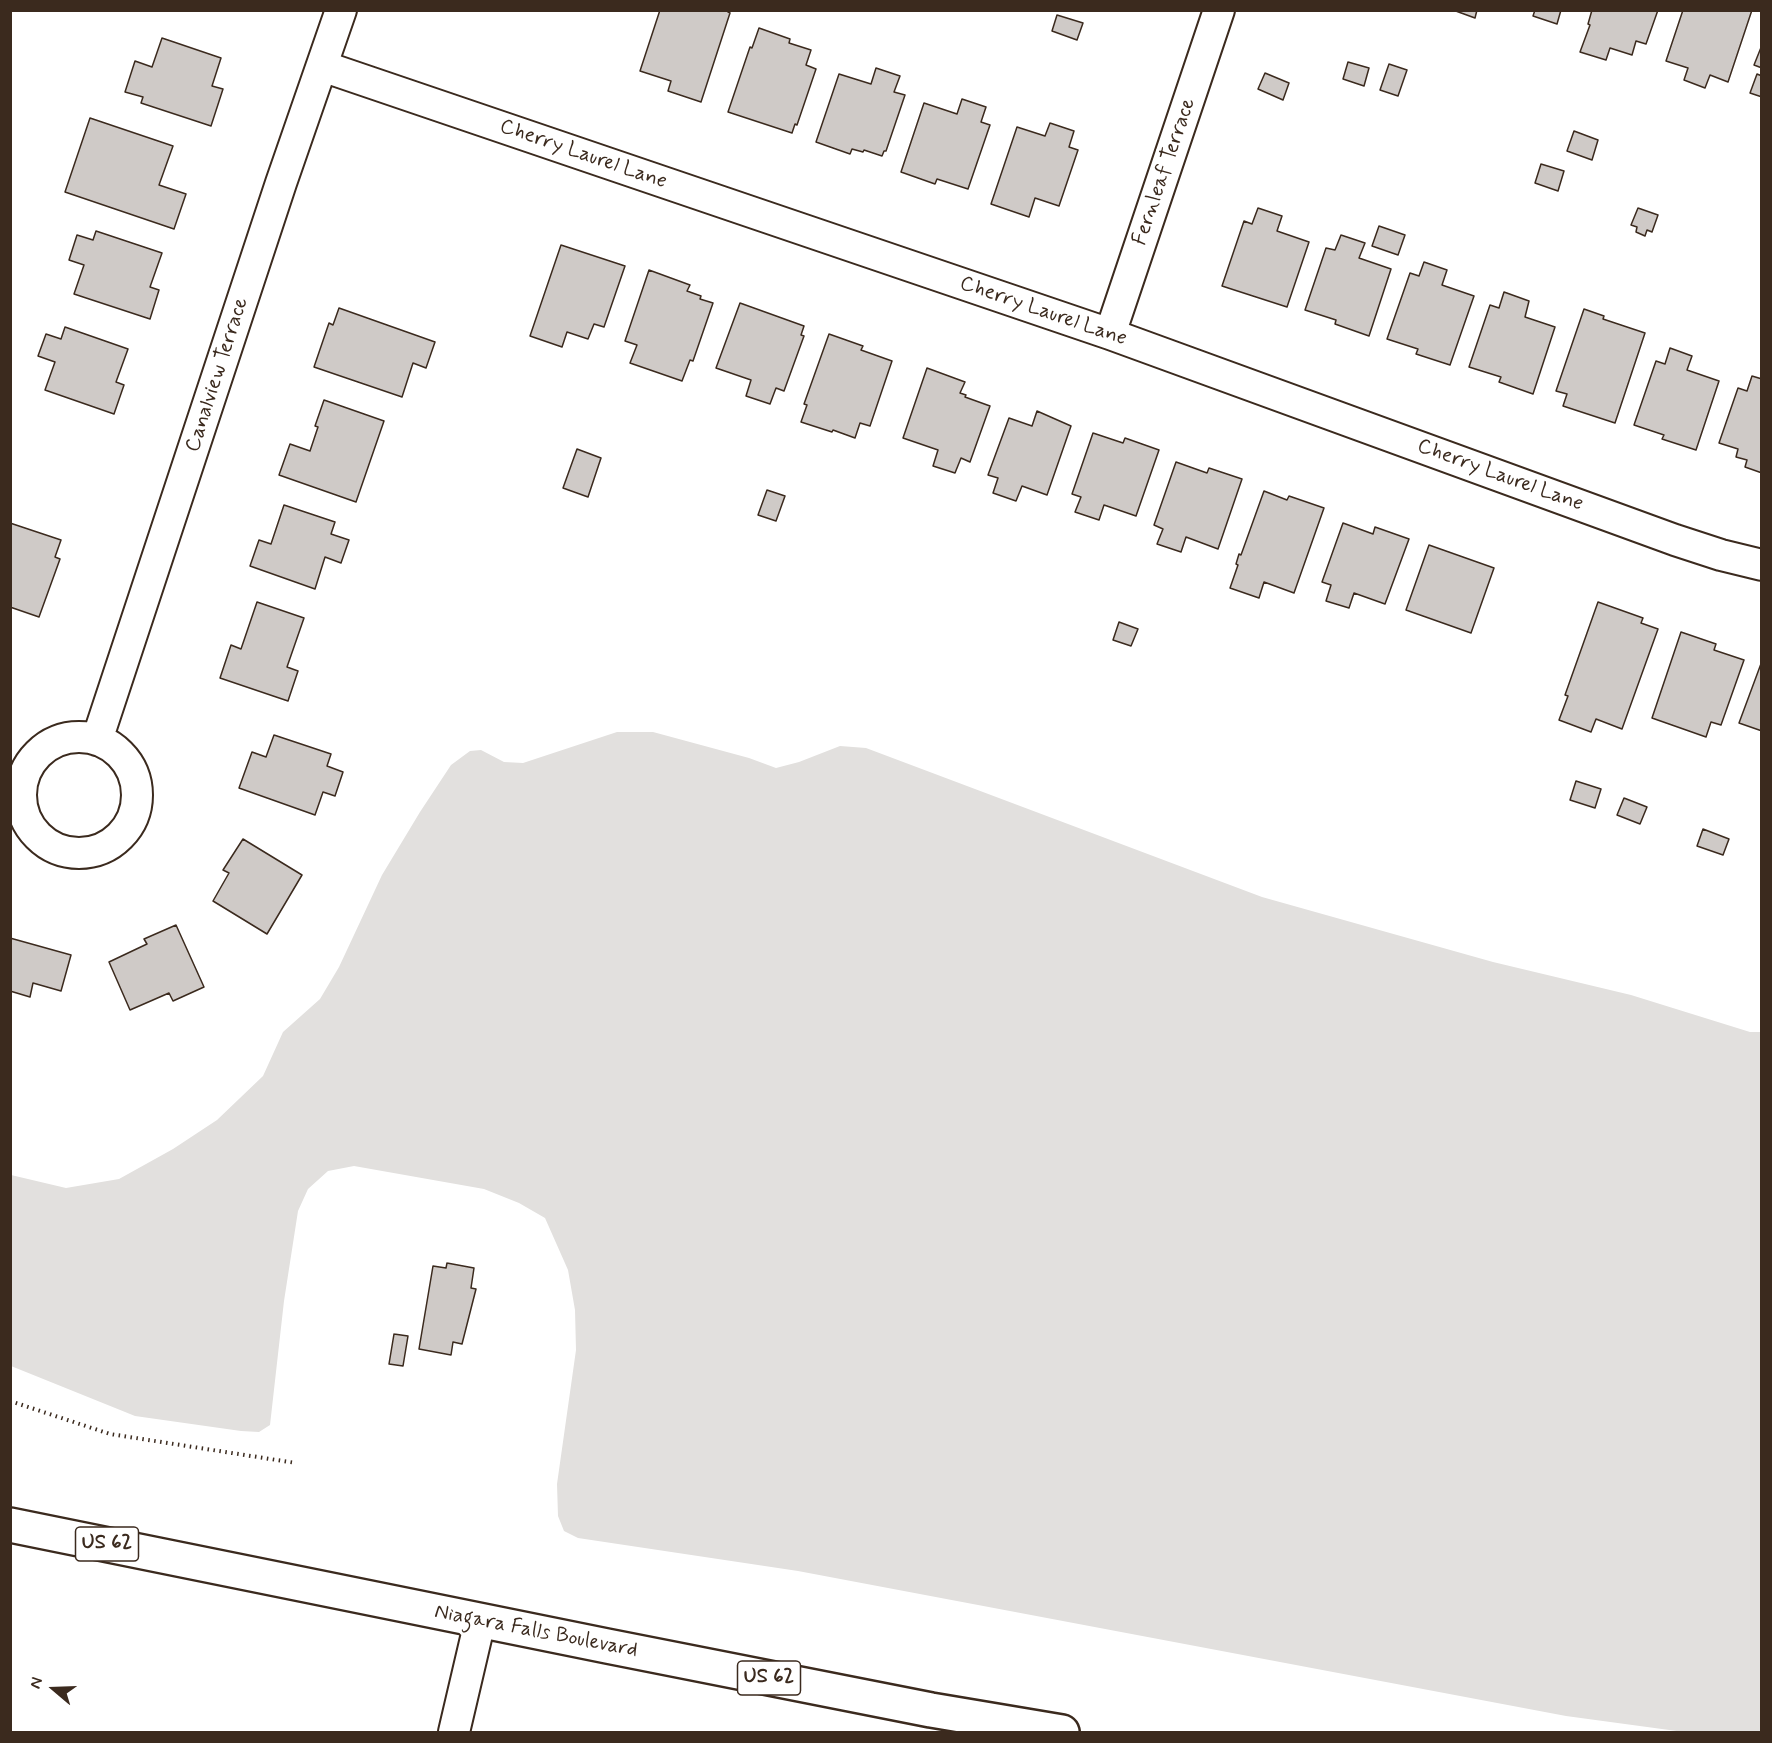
<!DOCTYPE html>
<html>
<head>
<meta charset="utf-8">
<style>
	body { margin:0 }
	#map { position:relative; width:1772px; height:1743px; overflow:hidden; background:#fff; font-family:Mynerve,sans-serif }
	canvas { display:block }
	.frame { position:absolute; inset:0; border:12px solid #3b2a1e; pointer-events:none }
	.north { position:absolute; left:24px; top:1659px; width:60px; height:60px; -webkit-text-stroke:4px #fff; paint-order:stroke; rotate:289deg; font-size:16px; font-weight:700; line-height:24px; text-align:center; color:#3b2a1e }
	.north::after { content:''; display:block; margin:auto; width:21px; height:27px; background:#3b2a1e; clip-path:polygon(50% 0,100% 100%,50% 72%,0 100%) }
</style>
</head>
<body>
<div id="map">
<canvas width="1772" height="1743"></canvas>
<div class="frame"></div>
<div class="north">N</div>
</div>
<script>
const ctx = document.querySelector('canvas').getContext('2d');
ctx.lineJoin = 'round';
function fill(path, color) { ctx.fillStyle = color; ctx.fill(path, 'evenodd'); }
const toPath = rows => new Path2D(rows.map(r => 'M' + r).join(''));
function trace(path, color, width, dash) { ctx.strokeStyle = color; ctx.lineWidth = width; ctx.lineCap = dash ? 'butt' : 'round'; ctx.setLineDash(dash || []); ctx.stroke(path); }
function label(font, color, halo, rows, align = 'center') {
  ctx.font = font + ' Mynerve,sans-serif'; ctx.lineWidth = 6; ctx.setLineDash([]); ctx.textBaseline = 'middle'; ctx.strokeStyle = halo; ctx.fillStyle = color; for (const [text, x, y, turn = 0] of rows) {
    ctx.save(); ctx.translate(x, y); ctx.rotate((+turn || 0) * Math.PI / 180); ctx.textAlign = isNaN(turn) ? turn : align; if (halo) ctx.strokeText(text, 0, 0); ctx.fillText(text, 0, 0); ctx.restore();
  }
}
const green = toPath([
	[617,732,653,732,749,758,776,768,799,762,840,746,866,748,1262,897,1493,962,1631,995,1750,1032,1761,1032,1761,1732,1684,1732,1566,1716,798,1571,578,1538,564,1531,558,1516,557,1484,576,1350,575,1310,568,1270,545,1218,519,1203,484,1189,354,1166,328,1171,308,1189,298,1211,284,1301,270,1425,259,1432,241,1431,135,1416,11,1366,11,1175,66,1188,119,1179,173,1149,217,1120,263,1076,283,1032,320,999,339,967,382,875,420,812,451,765,470,751,481,750,504,762,523,763]
]);
const building = toPath([
	[660,10,725,10,730,13,701,102,668,91,671,81,640,71,660,10],
	[1453,10,1477,10,1475,18,1453,10],
	[1535,10,1561,10,1557,24,1533,16,1535,10],
	[1592,10,1658,10,1646,44,1636,41,1632,55,1610,48,1606,60,1580,52,1590,25,1588,24,1592,10],
	[1683,10,1752,10,1728,82,1710,75,1705,88,1684,80,1688,68,1666,61,1683,10],
	[1057,15,1083,23,1077,40,1052,31,1057,15],
	[759,28,790,39,789,43,811,50,806,65,816,69,797,125,795,124,792,133,728,112,750,47,752,48,759,28],
	[162,38,221,58,212,86,223,89,211,126,141,103,143,97,125,92,135,61,152,67,162,38],
	[1762,45,1762,68,1754,65,1762,45],
	[1348,62,1369,68,1364,86,1343,79,1348,62],
	[1389,64,1407,70,1398,96,1380,90,1389,64],
	[876,68,900,76,894,92,905,95,886,151,884,151,882,156,864,150,863,152,852,149,850,154,816,142,839,74,871,84,876,68],
	[1265,73,1289,83,1283,100,1258,89,1265,73],
	[1757,74,1762,76,1762,97,1750,93,1757,74],
	[962,99,986,107,981,122,990,125,968,189,937,179,935,184,901,172,924,103,957,114,962,99],
	[90,118,173,146,159,185,186,194,174,229,65,192,90,118],
	[1050,123,1074,131,1069,147,1078,150,1059,206,1035,198,1029,217,991,204,1017,127,1045,136,1050,123],
	[1574,131,1598,140,1592,160,1567,151,1574,131],
	[1541,164,1564,171,1558,191,1535,183,1541,164],
	[1258,208,1282,216,1277,231,1309,242,1287,307,1222,286,1244,221,1252,224,1258,208],
	[1638,208,1658,215,1652,232,1647,230,1645,236,1636,232,1637,227,1631,225,1638,208],
	[1379,226,1405,235,1398,255,1372,246,1379,226],
	[96,231,162,253,150,287,159,290,150,319,74,294,84,265,69,260,77,235,93,240,96,231],
	[1341,235,1365,243,1359,258,1391,269,1369,336,1335,324,1336,320,1305,310,1326,248,1335,250,1341,235],
	[561,245,625,266,604,327,594,324,588,339,567,332,562,347,530,336,561,245],
	[1424,262,1447,270,1442,285,1474,296,1450,365,1416,354,1418,349,1387,339,1410,273,1419,276,1424,262],
	[649,270,690,285,687,291,701,296,700,299,713,303,693,361,690,360,682,381,630,363,637,345,625,341,649,270],
	[1504,292,1529,301,1525,317,1555,327,1533,394,1499,382,1501,377,1469,367,1490,305,1499,308,1504,292],
	[740,303,804,326,801,335,804,336,784,391,776,388,770,404,746,396,751,380,716,368,740,303],
	[339,308,435,342,426,368,413,363,402,397,314,367,329,323,333,325,339,308],
	[1584,309,1604,316,1603,319,1645,333,1615,423,1563,406,1567,394,1556,391,1584,309],
	[65,327,128,349,116,382,124,385,114,414,45,390,55,362,38,356,46,334,61,339,65,327],
	[829,334,863,346,861,350,892,361,870,426,860,423,855,438,833,430,832,432,801,422,807,405,804,404,829,334],
	[1670,348,1692,356,1687,370,1719,381,1696,450,1662,439,1664,435,1634,425,1656,361,1665,364,1670,348],
	[927,368,965,382,960,393,966,395,965,397,990,406,970,462,961,458,955,473,933,466,938,450,903,438,927,368],
	[1752,376,1762,379,1762,473,1745,467,1747,460,1736,457,1738,449,1719,443,1738,388,1747,391,1752,376],
	[324,400,384,421,356,502,279,475,290,444,310,451,318,427,315,426,324,400],
	[1037,411,1071,426,1047,495,1022,486,1016,501,993,493,998,478,988,475,1009,418,1032,426,1037,411],
	[1093,433,1123,443,1125,438,1159,450,1136,516,1104,505,1099,520,1075,512,1081,497,1072,494,1093,433],
	[577,449,601,458,588,497,563,488,577,449],
	[1176,462,1207,473,1209,468,1242,479,1218,549,1186,537,1181,552,1157,544,1163,529,1154,525,1176,462],
	[767,490,785,496,776,521,758,515,767,490],
	[1264,491,1287,500,1289,496,1324,508,1294,593,1264,582,1259,598,1230,588,1238,565,1236,564,1239,554,1241,555,1264,491],
	[284,505,335,522,331,534,349,540,341,563,325,557,315,589,250,566,259,540,271,544,284,505],
	[10,523,61,540,55,557,60,559,39,617,10,607,10,523],
	[1343,523,1373,534,1375,527,1409,539,1385,604,1354,593,1349,608,1326,601,1331,585,1322,582,1343,523],
	[1429,545,1494,568,1471,633,1406,610,1429,545],
	[257,602,304,618,287,667,298,671,288,701,220,678,231,645,241,649,257,602],
	[1598,602,1643,618,1641,623,1658,629,1622,729,1596,719,1591,732,1559,720,1568,696,1565,695,1598,602],
	[1119,622,1138,629,1131,646,1113,640,1119,622],
	[1681,632,1716,644,1714,650,1744,660,1721,725,1711,722,1706,737,1652,718,1681,632],
	[1762,661,1762,731,1739,723,1762,661],
	[274,735,331,754,327,766,343,772,335,796,323,792,315,815,239,788,252,752,266,757,274,735],
	[1576,781,1601,789,1595,808,1570,800,1576,781],
	[1624,798,1647,807,1640,824,1617,815,1624,798],
	[1703,829,1729,839,1723,855,1697,846,1703,829],
	[243,839,302,875,267,934,213,901,229,873,223,870,243,839],
	[176,925,204,987,173,1001,169,993,130,1010,109,962,147,944,144,939,176,925],
	[10,938,71,955,61,991,33,983,30,997,10,991,10,938],
	[447,1263,474,1268,471,1288,476,1289,462,1344,453,1342,451,1355,419,1349,433,1266,446,1268,447,1263],
	[394,1334,408,1336,403,1366,389,1364,394,1334]
]);
const path = toPath([
	[10,1401,110,1434,296,1463]
]);
const street = toPath([
	[322,66,1110,334,1675,540,1721,555,1762,565],
	[1110,334,1219,10],
	'21 795a58 58 0 1 1 116 0a58 58 0 1 1-116 0Z',
	[97,740,281,183,341,10],
	[454,1732,480,1621]
]);
const primary = toPath([
	[10,1525,607,1646,931,1710,1062,1732]
]);
const shields = [
	[107,1544,63],
	[769,1678,63]
];
const shieldNames = [
	["US 62",107,1544],
	["US 62",769,1678]
];
const streetNames = [
	["Cherry Laurel Lane",583,155,19],
	["Fernleaf Terrace",1165,172,-71],
	["Cherry Laurel Lane",1043,312,19],
	["Canalview Terrace",218,375,-72],
	["Cherry Laurel Lane",1500,476,20],
	["Niagara Falls Boulevard",536,1632,11]
];
fill(green, '#e2e0de');
fill(building, '#cfcac7');
trace(building, '#3b2a1e', 1.5);
trace(street, '#3b2a1e', 34);
trace(primary, '#3b2a1e', 38);
trace(path, '#3b2a1e', 4, [1.5, 4.5]);
trace(street, '#fff', 30);
trace(primary, '#fff', 33);
for (const [x, y, w] of shields) { const box = new Path2D(); box.roundRect(x - w / 2, y - 17, w, 34, 4.5); ctx.fillStyle = '#fff'; ctx.fill(box); trace(box, '#3b2a1e', 1.5); }
label('bold 20px', '#3b2a1e', null, shieldNames);
label('21px', '#3b2a1e', '#fff', streetNames);
</script>
</body>
</html>
